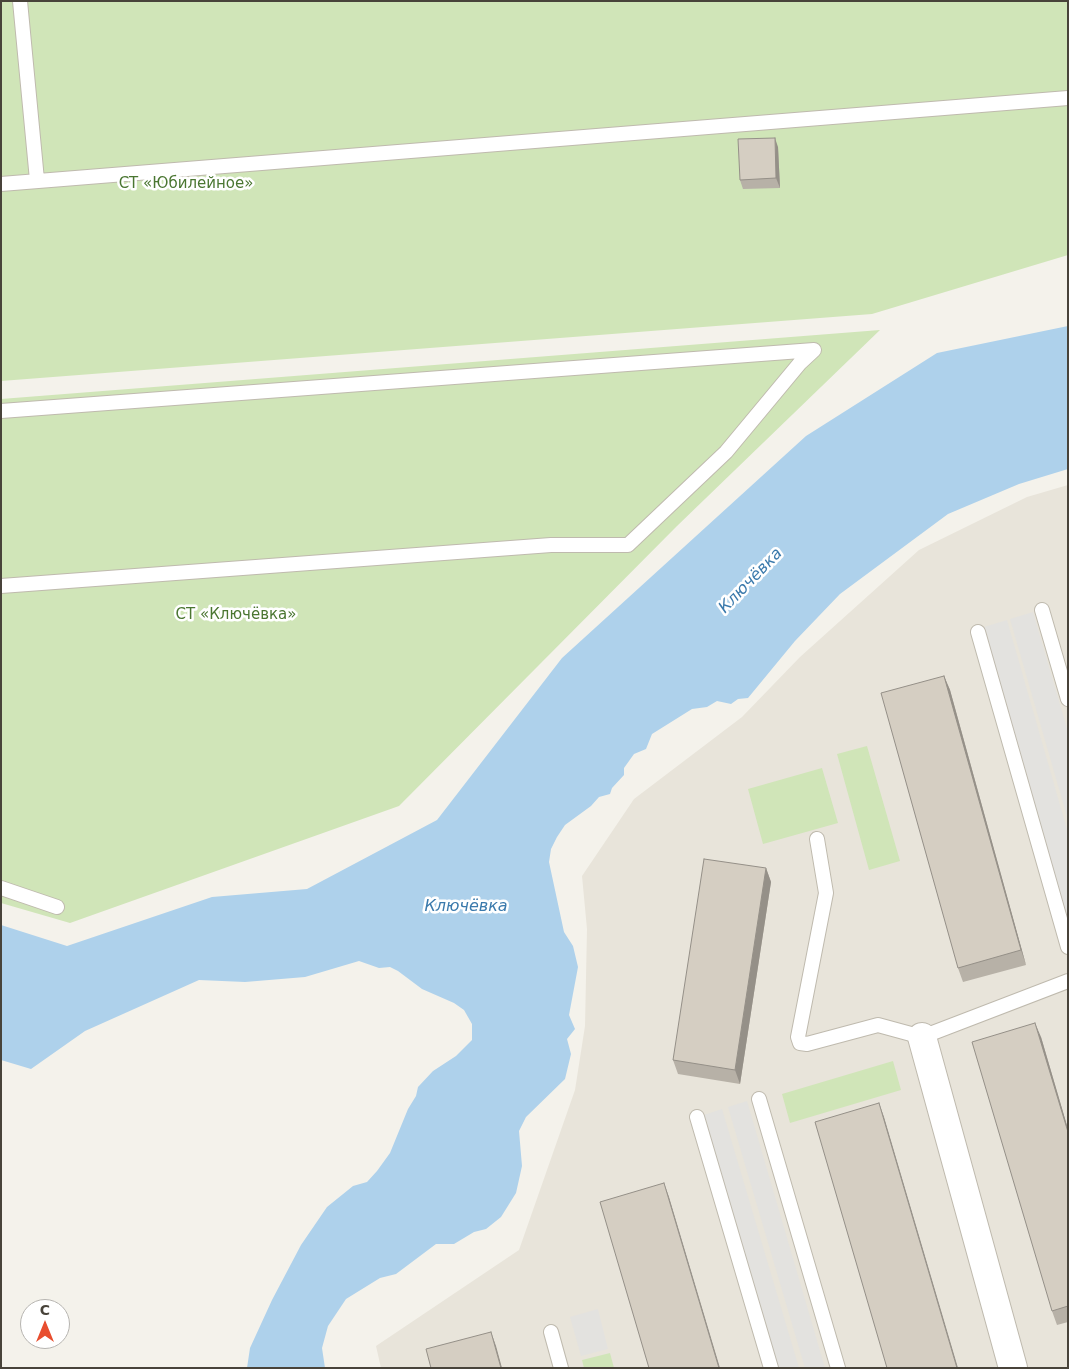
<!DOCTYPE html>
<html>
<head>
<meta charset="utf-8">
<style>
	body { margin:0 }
	#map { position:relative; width:1069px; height:1369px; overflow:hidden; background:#f4f2eb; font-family:"DejaVu Sans",sans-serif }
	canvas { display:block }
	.frame { position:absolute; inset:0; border:2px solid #48433a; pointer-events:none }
	.north { position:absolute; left:20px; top:1299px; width:50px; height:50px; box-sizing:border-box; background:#fff; border:1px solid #b6b4b0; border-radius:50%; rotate:0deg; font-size:14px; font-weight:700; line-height:20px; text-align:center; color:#48433a }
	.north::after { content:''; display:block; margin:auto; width:18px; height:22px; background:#e84e2f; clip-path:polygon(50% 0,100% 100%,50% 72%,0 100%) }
</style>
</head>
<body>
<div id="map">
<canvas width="1069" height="1369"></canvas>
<div class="frame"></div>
<div class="north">С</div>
</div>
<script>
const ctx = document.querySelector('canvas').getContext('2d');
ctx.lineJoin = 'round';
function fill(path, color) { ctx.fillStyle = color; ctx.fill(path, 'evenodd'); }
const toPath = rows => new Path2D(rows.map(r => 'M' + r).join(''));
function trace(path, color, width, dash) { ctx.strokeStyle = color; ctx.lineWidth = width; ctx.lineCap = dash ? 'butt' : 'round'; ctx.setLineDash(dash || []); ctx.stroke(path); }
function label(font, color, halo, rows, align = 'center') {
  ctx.font = font + ' "DejaVu Sans",sans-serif'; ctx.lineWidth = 5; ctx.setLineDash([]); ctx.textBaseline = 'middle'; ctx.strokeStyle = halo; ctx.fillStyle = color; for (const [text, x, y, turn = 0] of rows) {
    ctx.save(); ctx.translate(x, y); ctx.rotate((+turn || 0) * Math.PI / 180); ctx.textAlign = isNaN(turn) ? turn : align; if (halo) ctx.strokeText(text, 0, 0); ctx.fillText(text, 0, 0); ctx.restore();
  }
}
const residential = toPath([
	[1068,485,1068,1368,381,1368,376,1346,519,1250,575,1090,585,1026,587,929,582,876,634,799,742,717,800,657,919,550,1027,497]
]);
const green = toPath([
	[1,1,1068,1,1068,255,872,314,1,381],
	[880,330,677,526,399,806,70,923,1,903,1,399],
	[867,746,900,861,869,870,837,754],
	[822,768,838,823,763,844,748,789],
	[893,1061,901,1090,790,1123,782,1094],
	[610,1353,614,1368,584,1368,582,1360]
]);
const parking = toPath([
	[1033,612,1068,732,1068,820,1010,619],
	[1007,620,1068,833,1068,921,984,627],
	[747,1101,825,1368,805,1368,728,1107],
	[722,1109,799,1368,778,1368,704,1115],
	[598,1309,608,1349,581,1356,570,1317]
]);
const water = toPath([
	[1068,326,1068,469,1019,484,948,514,840,594,795,641,748,698,738,699,731,704,717,701,707,707,692,709,652,734,646,749,634,754,624,768,624,775,612,788,610,794,599,797,591,806,565,825,557,837,551,849,549,862,564,932,573,946,578,967,569,1015,575,1029,567,1039,571,1054,565,1079,526,1117,519,1131,522,1166,516,1193,501,1217,486,1229,474,1232,454,1244,436,1244,396,1274,380,1278,346,1299,328,1326,322,1348,325,1368,247,1368,250,1348,272,1300,301,1245,327,1207,353,1186,367,1182,377,1171,390,1153,408,1109,416,1096,418,1087,433,1071,456,1056,472,1040,472,1024,464,1010,454,1003,422,989,398,971,390,967,379,968,359,961,305,977,245,982,199,980,85,1031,31,1069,1,1060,1,925,67,946,212,897,307,889,437,820,562,658,806,436,937,353]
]);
const service = toPath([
	[20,1,37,180],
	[1,184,1068,98],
	[1,411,814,350,800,363,726,452,628,545,551,545,1,586],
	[1042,610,1068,699],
	[978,632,1068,947],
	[817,839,826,893,798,1037,800,1043,807,1044,878,1025,922,1037,1068,981],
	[1,888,57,907],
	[759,1099,838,1368],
	[697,1117,771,1368],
	[551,1332,561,1368]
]);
const minor = toPath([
	[922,1037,1013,1368]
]);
const wall = toPath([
	[778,147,780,188,743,189,740,180],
	[944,676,950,690,1026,965,963,982,958,968],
	[766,868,771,882,740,1084,678,1074,673,1060],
	[1041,1037,1068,1129,1068,1322,1057,1325,1052,1311]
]);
const shadedWall = toPath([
	[775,138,778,147,780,188,776,178],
	[944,676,950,690,1026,965,1021,950],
	[766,868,771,882,740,1084,735,1070],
	[1035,1023,1041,1037,1068,1129,1068,1132],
	[879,1103,884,1117,958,1368,957,1368],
	[664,1183,669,1197,720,1368,719,1368],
	[491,1332,496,1346,502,1368,501,1368]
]);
const building = toPath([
	[775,138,776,178,740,180,738,139,775,138],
	[944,676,1021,950,958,968,881,693,944,676],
	[704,859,766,868,735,1070,673,1060,704,859],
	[1035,1023,1068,1132,1068,1306,1052,1311,972,1042,1035,1023],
	[879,1103,957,1368,887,1368,815,1122,879,1103],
	[664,1183,719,1368,649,1368,600,1202,664,1183],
	[491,1332,501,1368,431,1368,426,1349,491,1332]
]);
const parkNames = [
	["СТ «Юбилейное»",186,184],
	["СТ «Ключёвка»",236,615]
];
const waterNames = [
	["Ключёвка",751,581,-46],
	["Ключёвка",466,907]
];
fill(residential, '#e8e4da');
fill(green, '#d0e5b8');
fill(parking, '#e3e2df');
fill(water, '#aed1eb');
trace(service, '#bfbaae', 16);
trace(minor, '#bfbaae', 30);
trace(service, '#fff', 14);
trace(minor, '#fff', 28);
fill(wall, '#b7b1a7');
fill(shadedWall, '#959088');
fill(building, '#d5cec2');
trace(building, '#959088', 1);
label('15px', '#4a7631', '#fff', parkNames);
label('italic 16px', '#3b7aac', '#fff', waterNames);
</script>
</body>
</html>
